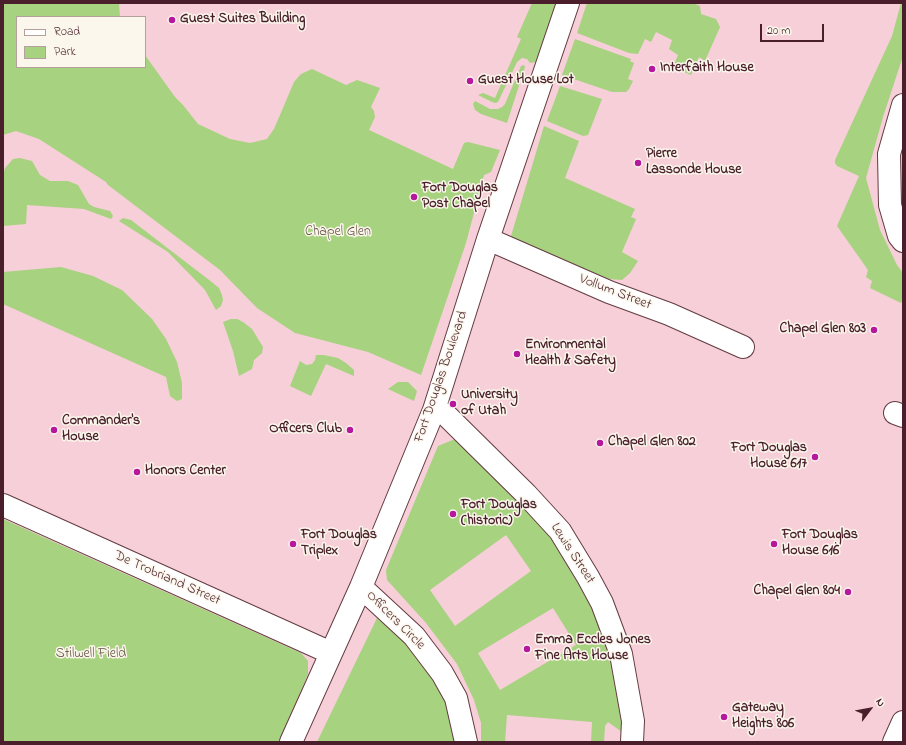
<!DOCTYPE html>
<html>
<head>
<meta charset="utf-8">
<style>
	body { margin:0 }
	#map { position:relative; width:906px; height:745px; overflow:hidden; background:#f2dcbe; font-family:"Indie Flower",sans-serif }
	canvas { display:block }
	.frame { position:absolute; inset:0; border:4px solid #4a1f2b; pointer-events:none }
	.legend { position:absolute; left:16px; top:16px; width:130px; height:52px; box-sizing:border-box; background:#fbf7ec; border:1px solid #b4a19f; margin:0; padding:5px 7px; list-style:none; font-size:12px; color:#4a1f2b }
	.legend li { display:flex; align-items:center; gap:8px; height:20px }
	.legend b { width:20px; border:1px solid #b4a19f }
	.north { position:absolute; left:850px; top:689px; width:40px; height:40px; -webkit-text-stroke:3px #fbf7ec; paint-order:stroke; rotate:58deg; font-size:11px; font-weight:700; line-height:16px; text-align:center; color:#4a1f2b }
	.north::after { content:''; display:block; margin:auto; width:14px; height:18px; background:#4a1f2b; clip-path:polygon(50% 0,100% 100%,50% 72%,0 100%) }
	.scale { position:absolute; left:760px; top:24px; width:64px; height:18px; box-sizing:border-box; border:2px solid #4a1f2b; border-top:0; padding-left:5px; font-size:12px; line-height:14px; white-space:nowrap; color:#4a1f2b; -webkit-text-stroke:3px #fbf7ec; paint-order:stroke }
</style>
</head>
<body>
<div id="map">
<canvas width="906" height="745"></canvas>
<div class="frame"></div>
<ul class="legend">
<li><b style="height:5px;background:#fff"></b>Road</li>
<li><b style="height:11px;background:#a7d27f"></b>Park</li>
</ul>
<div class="north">N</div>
<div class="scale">20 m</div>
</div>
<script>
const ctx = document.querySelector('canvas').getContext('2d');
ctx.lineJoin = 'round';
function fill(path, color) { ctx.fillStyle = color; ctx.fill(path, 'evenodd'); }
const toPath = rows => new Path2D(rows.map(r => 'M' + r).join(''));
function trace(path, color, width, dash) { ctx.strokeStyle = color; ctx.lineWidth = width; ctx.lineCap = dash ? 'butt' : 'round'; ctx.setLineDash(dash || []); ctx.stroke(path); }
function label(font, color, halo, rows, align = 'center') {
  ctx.font = font + ' "Indie Flower",sans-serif'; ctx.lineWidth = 3; ctx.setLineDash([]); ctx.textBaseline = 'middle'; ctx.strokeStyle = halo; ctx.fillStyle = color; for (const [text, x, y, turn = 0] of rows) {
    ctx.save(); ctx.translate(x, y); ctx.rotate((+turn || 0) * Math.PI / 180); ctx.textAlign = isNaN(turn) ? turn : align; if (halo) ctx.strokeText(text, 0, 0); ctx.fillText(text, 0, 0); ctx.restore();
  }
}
const built = toPath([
	[3,3,903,3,903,742,3,742],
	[17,17,145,17,145,67,17,67]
]);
const green = toPath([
	[3,3,119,3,120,17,17,17,17,67,145,67,145,55,175,97,183,105,198,124,230,139,250,143,267,139,274,129,294,82,301,74,312,69,346,85,357,80,380,88,371,107,374,111,375,117,369,130,453,169,464,143,468,142,500,150,491,172,484,175,466,243,421,375,368,352,295,333,257,308,220,270,108,185,106,182,39,139,16,131,3,135],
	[532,3,558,3,536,62,530,63,527,59,522,58,517,62,498,102,495,103,492,102,478,95,483,93,495,98,521,39,517,37],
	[587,3,693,3,700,6,701,14,716,19,720,27,705,61,699,57,691,75,673,67,678,55,669,49,672,40,656,32,651,42,645,39,638,54,629,53,577,33],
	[901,3,903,3,903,56,883,117,866,178,880,230,897,265,903,273,903,298,901,303,870,288,872,281,866,277,868,270,837,226,859,176,837,166,835,163,835,160,892,36],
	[575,39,631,59,630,61,634,63,628,79,633,81,629,89,626,92,612,92,562,75],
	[524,65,525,67,507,123,481,114,475,110,473,104,475,101,490,109,498,109,502,107,505,104,521,66],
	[560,86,602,99,588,135,583,136,547,121],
	[544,126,579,141,565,178,635,209,631,217,636,219,622,252,638,261,630,273,622,280,609,279,522,244,511,236],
	[20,158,32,161,40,175,50,181,68,181,78,185,89,204,94,207,110,211,113,216,111,219,84,209,27,205,26,224,3,226,3,175,5,168,13,159],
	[123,218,131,220,213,283,219,288,222,295,223,300,221,306,216,310,205,290,168,252,119,221],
	[61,267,93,276,122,290,152,319,166,339,177,362,182,383,182,399,177,401,170,396,166,377,3,304,3,272],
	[231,319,237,319,243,322,252,329,263,347,262,353,254,360,252,369,239,376,233,351,223,322],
	[316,355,324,355,338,358,346,363,354,370,354,376,326,364,311,396,290,386,300,361,306,365,312,364,315,360],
	[398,382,408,382,417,391,414,401,388,389],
	[455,439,525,508,564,554,581,582,604,632,620,699,624,729,622,732,608,722,605,726,604,742,591,742,592,722,507,715,505,742,481,742,481,723,474,700,457,664,426,623,387,580,386,570,438,446],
	[506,535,531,571,455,626,430,590],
	[553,608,576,645,500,690,478,653],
	[3,519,301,653,308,661,308,674,280,742,3,742],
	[378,616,403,638,427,667,449,706,456,742,317,742]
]);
const minor = toPath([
	[903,105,889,154,890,205,899,236,903,241],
	[488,239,609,292,669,314,743,347],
	[434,410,446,415,526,494,560,531,588,577,602,603,621,654,633,721,632,742],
	[895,413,903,416],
	[3,505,331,653],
	[361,587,414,636,442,673,456,698,466,742],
	[291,742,361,587,434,410,488,239,568,3],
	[894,742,903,722]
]);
const markers = [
	[172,20,4,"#b5179e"],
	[652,69,4,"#b5179e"],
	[470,81,4,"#b5179e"],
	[638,163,4,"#b5179e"],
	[414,197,4,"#b5179e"],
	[874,330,4,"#b5179e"],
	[517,354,4,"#b5179e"],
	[453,404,4,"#b5179e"],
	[54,430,4,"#b5179e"],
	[350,430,4,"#b5179e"],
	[600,443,4,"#b5179e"],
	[815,457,4,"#b5179e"],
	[137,472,4,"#b5179e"],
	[453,514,4,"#b5179e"],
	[293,544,4,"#b5179e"],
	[774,544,4,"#b5179e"],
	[848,592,4,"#b5179e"],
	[527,649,4,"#b5179e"],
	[724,717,4,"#b5179e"]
];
const poiNames = [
	["Guest Suites Building",180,20],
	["Interfaith House",660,69],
	["Guest House Lot",478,81],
	["Pierre",646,155],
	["Lassonde House",646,171],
	["Fort Douglas",422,189],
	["Post Chapel",422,205],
	["Chapel Glen 803",866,330,"right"],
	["Environmental",525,346],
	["Health & Safety",525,362],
	["University",461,396],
	["of Utah",461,412],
	["Commander's",62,422],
	["House",62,438],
	["Officers Club",342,430,"right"],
	["Chapel Glen 802",608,443],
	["Fort Douglas",807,449,"right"],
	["House 617",807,465,"right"],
	["Honors Center",145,472],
	["Fort Douglas",461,506],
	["(historic)",461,522],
	["Fort Douglas",301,536],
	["Triplex",301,552],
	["Fort Douglas",782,536],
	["House 616",782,552],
	["Chapel Glen 804",840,592,"right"],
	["Emma Eccles Jones",535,641],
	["Fine Arts House",535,657],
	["Gateway",732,709],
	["Heights 806",732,725]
];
const parkNames = [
	["Chapel Glen",338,233],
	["Stilwell Field",91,655]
];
const streetNames = [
	["Vollum Street",615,293,21],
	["Fort Douglas Boulevard",442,377,-71],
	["Lewis Street",572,554,57],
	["De Trobriand Street",167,579,24],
	["Officers Circle",395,621,45]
];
fill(built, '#f6cfd8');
fill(green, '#a7d27f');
trace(minor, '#633b41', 24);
trace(minor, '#fff', 22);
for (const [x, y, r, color] of markers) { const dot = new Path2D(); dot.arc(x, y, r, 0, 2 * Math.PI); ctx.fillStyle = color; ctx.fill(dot); trace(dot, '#fbf7ec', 1.5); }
label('bold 14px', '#4a1f2b', '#fbf7ec', poiNames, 'left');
label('14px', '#654', '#fbf7ec', parkNames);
label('14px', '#4a1f2b', '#fbf7ec', streetNames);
</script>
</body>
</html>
